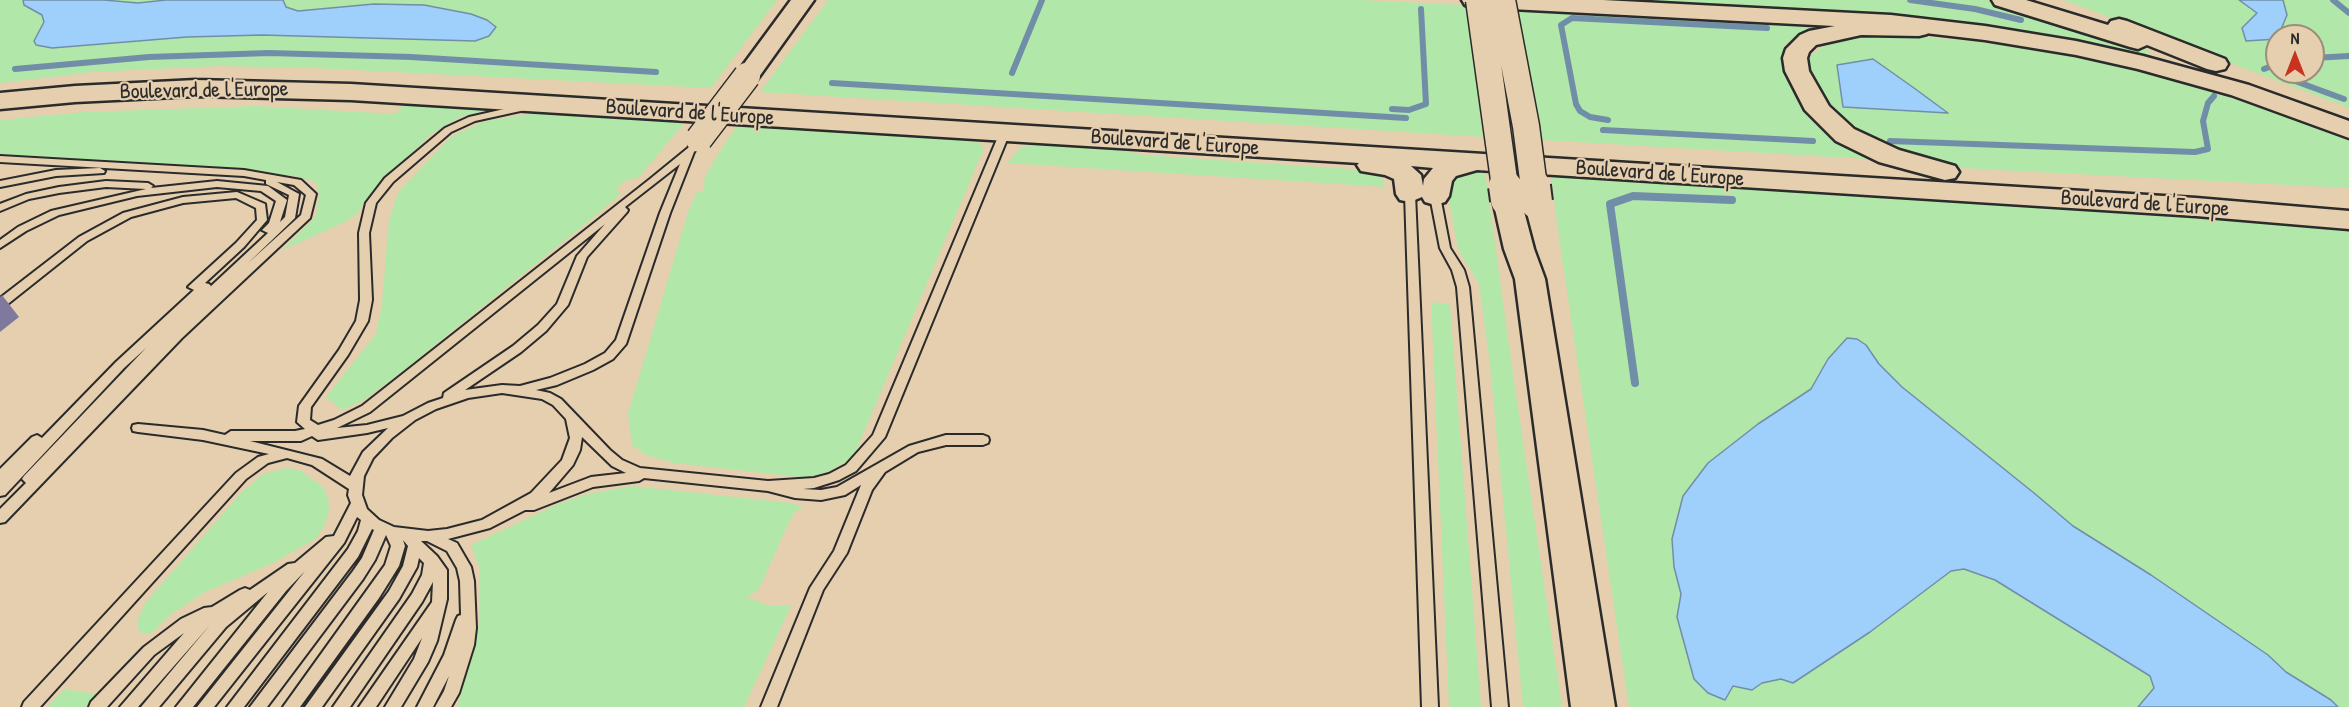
<!DOCTYPE html>
<html>
<head>
<meta charset="utf-8">
<style>
	body { margin:0 }
	#map { position:relative; width:2349px; height:707px; overflow:hidden; background:#e6cfaf; font-family:"Patrick Hand",sans-serif }
	canvas { display:block }
	.north { position:absolute; left:2265px; top:24px; width:60px; height:60px; box-sizing:border-box; background:#e6cfaf; border:2px solid #9b8d7a; border-radius:50%; rotate:0deg; font-size:16px; font-weight:700; line-height:24px; text-align:center; color:#2b2b2b }
	.north::after { content:''; display:block; margin:auto; width:21px; height:27px; background:#c8321e; clip-path:polygon(50% 0,100% 100%,50% 72%,0 100%) }
</style>
</head>
<body>
<div id="map">
<canvas width="2349" height="707"></canvas>
<div class="north">N</div>
</div>
<script>
const ctx = document.querySelector('canvas').getContext('2d');
ctx.lineJoin = 'round';
function fill(path, color) { ctx.fillStyle = color; ctx.fill(path, 'evenodd'); }
const toPath = rows => new Path2D(rows.map(r => 'M' + r).join(''));
function trace(path, color, width, dash) { ctx.strokeStyle = color; ctx.lineWidth = width; ctx.lineCap = dash ? 'butt' : 'round'; ctx.setLineDash(dash || []); ctx.stroke(path); }
function label(font, color, halo, rows, align = 'center') {
  ctx.font = font + ' "Patrick Hand",sans-serif'; ctx.lineWidth = 4.5; ctx.setLineDash([]); ctx.textBaseline = 'middle'; ctx.strokeStyle = halo; ctx.fillStyle = color; for (const [text, x, y, turn = 0] of rows) {
    ctx.save(); ctx.translate(x, y); ctx.rotate((+turn || 0) * Math.PI / 180); ctx.textAlign = isNaN(turn) ? turn : align; if (halo) ctx.strokeText(text, 0, 0); ctx.fillText(text, 0, 0); ctx.restore();
  }
}
const green = toPath([
	[0,0,777,0,711,88,314,68,219,66,93,72,0,83],
	[828,0,1361,0,1467,5,1483,137,760,92],
	[1591,0,1987,0,2150,50,2145,58,2088,45],
	[2064,0,2349,0,2349,108],
	[2277,36,2313,36,2313,72,2277,72],
	[1516,8,1837,25,1797,35,1783,47,1784,70,1802,103,1823,131,1848,145,1884,160,1540,140],
	[1879,35,1952,39,2037,49,2140,71,2286,114,2349,139,2349,188,1978,169,1930,164,1852,129,1821,105,1806,59,1827,43],
	[406,103,498,108,460,117,430,135,366,199,358,213,345,222,282,250,316,216,319,195,316,182,295,176,0,155,0,120,84,112,256,106,395,114],
	[549,111,685,122,639,177,625,181,616,189,620,194,600,212,399,374,364,400,342,410,326,397,376,334,382,304,389,219,399,191,452,136,485,121],
	[738,124,965,138,978,142,984,148,855,453,847,461,825,473,810,478,674,463,646,455,632,445,628,414,688,212,697,192,702,191,705,186,703,181,716,157],
	[1046,143,1104,146,1143,155,1366,170,1380,173,1385,187,1007,163,1021,147],
	[1485,171,1512,367,1562,707,1523,707,1490,365,1479,284,1458,249,1447,189,1448,183,1464,173],
	[1551,176,1988,202,2349,229,2349,707,2338,707,2331,700,2286,672,2268,655,2073,526,2034,493,1902,387,1879,364,1866,345,1828,359,1811,389,1758,424,1708,463,1683,496,1672,540,1674,567,1681,594,1677,617,1732,686,1752,690,1762,683,1781,679,1870,632,1951,571,1964,569,1995,580,2150,676,2154,688,2138,707,1629,707,1560,245],
	[1431,302,1450,304,1481,707,1449,707],
	[287,468,300,470,323,487,328,498,329,511,325,524,317,538,273,563,203,593,169,616,151,634,139,632,137,621,146,602,241,493,263,474],
	[632,486,791,503,803,507,794,513,790,520,759,589,747,597,769,606,791,606,744,707,457,707,475,647,480,617,479,567,471,545,558,504,587,494],
	[64,689,97,694,86,707,48,707]
]);
const water = toPath([
	[23,0,104,0,138,3,166,0,283,0,286,7,298,11,374,4,424,5,471,14,487,20,496,27,489,36,475,41,262,35,187,37,52,48,36,45,34,41,44,22,42,15,24,5,23,0],
	[2239,0,2283,0,2287,15,2277,39,2246,41,2242,28,2257,13,2239,0],
	[1873,59,1914,88,1948,113,1843,107,1837,65,1873,59],
	[1847,338,1857,339,1866,345,1879,364,1902,387,2034,493,2073,526,2151,575,2268,655,2286,672,2331,700,2338,707,2138,707,2154,688,2150,676,1995,580,1964,569,1951,571,1870,632,1793,683,1781,679,1762,683,1752,690,1733,686,1725,700,1708,693,1694,679,1677,617,1681,594,1674,567,1672,539,1683,496,1708,463,1758,424,1811,389,1828,359,1847,338]
]);
const streamFar1 = toPath([
	[1910,0,1975,9,2021,20],
	[2333,0,2349,13],
	[2313,58,2349,56],
	[15,69,149,57,269,53,411,57,656,72],
	[2264,69,2277,64],
	[1012,73,1042,0],
	[2287,78,2344,99],
	[832,83,1406,118],
	[1392,109,1409,110,1426,104,1421,9],
	[1608,120,1590,117,1580,111,1576,104,1561,25,1572,18,1767,28],
	[1603,130,1813,141],
	[1890,141,2195,152,2208,149,2203,121,2208,103,2214,96]
]);
const stream = toPath([
	[1635,383,1610,204,1633,196,1732,200]
]);
const lane = toPath([
	[522,105,525,106,525,110,475,121,451,132,393,182,376,203,369,233,372,300,368,321,348,355,311,407,310,420,318,425,334,420,362,406,650,179,688,148,696,137,699,136,704,139,694,152,670,213,626,344,613,359,593,370,557,385,536,390,550,393,561,399,610,450,622,460,640,468,768,481,814,478,829,474,846,465,873,435,1000,132,1005,129,1010,132,885,437,856,471,839,480,814,488,803,489,821,490,837,487,909,446,946,435,983,435,988,437,989,440,988,443,983,445,946,445,918,452,885,472,872,490,847,553,823,590,777,707,761,707,810,588,834,551,861,485,845,495,821,500,795,498,768,491,644,478,639,481,593,487,534,510,525,510,490,528,448,539,457,543,471,567,474,581,476,628,474,645,459,693,451,707,435,707,444,691,449,676,433,707,417,707,444,655,456,620,458,616,461,615,460,581,457,568,447,551,427,541,421,541,437,556,447,570,447,599,437,641,428,662,401,707,385,707,414,659,422,638,376,707,359,707,432,602,433,582,422,602,350,707,333,707,412,594,422,575,424,563,419,558,417,567,399,599,322,707,305,707,389,591,403,566,408,546,403,540,405,546,399,566,379,598,300,707,283,707,385,565,391,546,386,535,375,560,363,579,267,707,250,707,353,571,362,558,374,530,372,529,358,557,244,707,227,707,348,549,358,531,361,520,357,517,344,543,214,707,197,707,305,571,286,591,193,707,176,707,268,592,226,627,159,707,141,707,210,625,138,707,120,707,184,633,154,655,107,707,89,707,91,702,144,647,181,619,204,608,212,607,240,590,245,588,250,590,288,564,295,563,326,537,334,536,351,503,348,495,349,489,312,465,287,458,268,463,246,479,40,707,22,707,24,702,236,473,258,457,269,454,203,440,138,432,133,431,132,428,133,425,138,424,203,430,225,435,231,431,295,431,305,429,297,422,299,406,339,350,356,321,360,300,359,233,366,203,385,178,445,128,469,117,522,105],
	[680,164,660,213,616,340,605,353,585,364,550,378,520,386,502,385,465,390,521,352,546,331,568,305,587,257,627,212,628,210,625,207,680,164],
	[605,224,577,256,557,304,538,325,513,346,444,393,443,398,428,403,403,416,367,425,337,428,370,412,605,224],
	[502,393,542,399,553,405,566,419,570,438,562,460,531,493,482,520,447,529,428,531,394,527,379,520,367,509,362,495,364,476,373,458,392,438,415,420,436,409,468,398,502,393],
	[388,428,363,452,350,476,322,459,250,441,301,441,312,436,318,440,367,433,388,428],
	[582,437,612,466,626,473,591,477,549,493,573,465,580,450,582,437],
	[0,156,244,170,301,180,316,194,310,218,182,338,5,522,0,523,0,509,26,483,22,479,24,476,146,348,124,368,5,495,0,496,0,469,32,437,37,435,42,438,116,362,194,290,188,287,190,285,236,243,257,220,256,208,236,198,183,203,131,217,87,241,4,307,0,308,0,298,79,237,123,213,183,197,237,192,265,204,267,220,244,247,205,283,209,284,211,286,209,288,268,233,262,230,269,223,276,201,261,191,217,187,137,196,59,215,26,231,0,248,0,240,18,227,51,211,146,189,106,187,59,193,29,199,0,211,0,204,26,194,59,187,106,181,148,183,153,186,151,188,217,181,268,186,287,200,280,222,285,217,289,195,266,184,266,180,244,176,0,162,0,156],
	[277,182,294,185,306,195,301,215,247,264,295,218,299,194,277,182],
	[100,168,105,171,104,173,56,176,0,187,0,181,56,170,100,168],
	[1410,191,1415,194,1438,707,1422,707,1405,194,1410,191],
	[1435,193,1440,196,1450,248,1464,270,1469,287,1508,707,1492,707,1457,287,1452,270,1440,248,1430,196,1435,193]
]);
const secondary = toPath([
	[1861,21,1919,22,1927,24,1931,29,1927,34,1919,36,1861,35,1816,45,1809,52,1807,58,1809,71,1829,106,1854,129,1899,150,1955,166,1959,172,1955,178,1945,180,1879,162,1836,141,1805,110,1785,71,1783,58,1786,49,1800,35,1809,31,1861,21],
	[196,80,351,84,2196,198,2349,211,2349,229,2196,216,1477,170,1456,176,1452,181,1449,196,1445,202,1435,205,1425,202,1422,197,1410,202,1400,200,1396,194,1394,179,1385,175,1361,171,1357,165,1359,163,351,100,196,96,75,102,0,109,0,93,75,86,196,80],
	[1411,166,1433,168,1424,179,1423,186,1421,175,1411,166]
]);
const highway = toPath([
	[791,0,814,0,756,81,747,83,738,81,735,76,791,0],
	[1462,0,1603,0,1891,15,1985,26,2076,41,2143,56,2249,85,2349,121,2349,138,2231,95,2138,69,2076,55,1985,40,1891,29,1473,7,1465,5,1462,0],
	[1992,0,2026,0,2108,25,2111,21,2119,19,2127,21,2225,59,2228,64,2225,69,2216,71,2207,69,2147,45,2138,49,2130,47,1995,5,1992,0],
	[1507,191,1517,194,1521,200,1534,249,1545,279,1615,707,1571,707,1515,279,1504,249,1493,200,1497,194,1507,191]
]);
const highwayBridgeFar1 = toPath([
	[1479,0,1505,187],
	[1502,0,1526,126,1534,187],
	[699,139,747,76]
]);
const highwayBridge = toPath([
	[1505,186,1507,200],
	[1534,186,1536,202]
]);
const shadedWall = toPath([
	[2,295,19,317,0,332,0,297]
]);
const streetNames = [
	["Boulevard de l'Europe",204,91,-1],
	["Boulevard de l'Europe",690,113,4],
	["Boulevard de l'Europe",1175,143,4],
	["Boulevard de l'Europe",1660,174,4],
	["Boulevard de l'Europe",2145,204,4]
];
fill(green, '#b1e7a9');
fill(water, '#9fd0fc');
trace(water, '#718ea8', 1.5);
trace(streamFar1, '#718ea8', 6);
trace(stream, '#718ea8', 8);
trace(lane, '#2b2b2b', 4);
trace(secondary, '#2b2b2b', 5);
trace(highway, '#2b2b2b', 5);
fill(lane, '#e6cfaf');
fill(secondary, '#e6cfaf');
fill(highway, '#e6cfaf');
trace(highwayBridgeFar1, '#2b2b2b', 29, []);
trace(highwayBridge, '#2b2b2b', 36, []);
trace(highwayBridgeFar1, '#e6cfaf', 26);
trace(highwayBridge, '#e6cfaf', 32);
fill(shadedWall, '#7f7a9d');
label('22px', '#2b2b2b', '#e6cfaf', streetNames);
</script>
</body>
</html>
